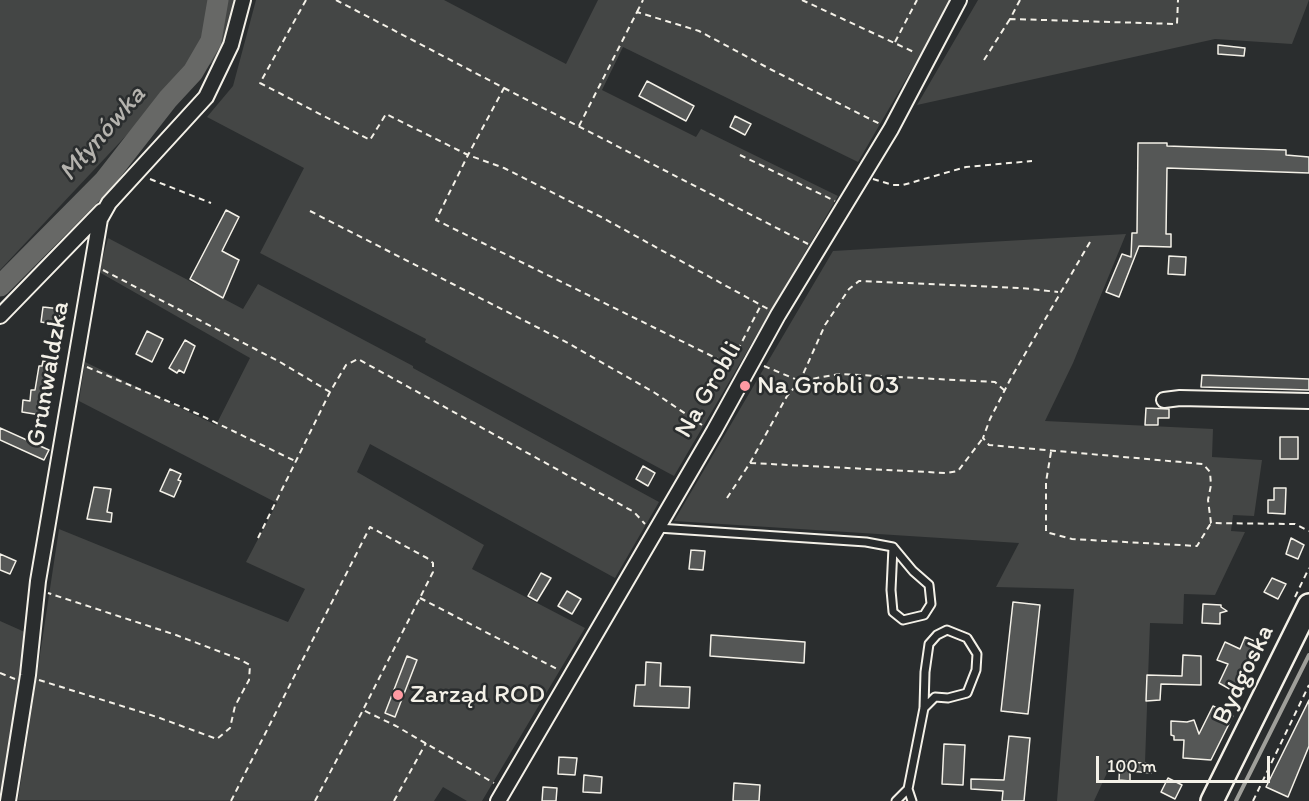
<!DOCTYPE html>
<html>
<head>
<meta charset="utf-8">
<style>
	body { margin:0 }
	#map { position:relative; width:1309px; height:801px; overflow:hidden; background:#2a2d2e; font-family:Itim,sans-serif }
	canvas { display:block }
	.scale { position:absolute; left:1096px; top:756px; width:174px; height:27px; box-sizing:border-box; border:3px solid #f4f1e8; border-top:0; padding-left:8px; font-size:18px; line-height:21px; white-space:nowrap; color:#f4f1e8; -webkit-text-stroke:4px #2a2d2e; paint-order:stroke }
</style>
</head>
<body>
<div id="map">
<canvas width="1309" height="801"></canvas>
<div class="scale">100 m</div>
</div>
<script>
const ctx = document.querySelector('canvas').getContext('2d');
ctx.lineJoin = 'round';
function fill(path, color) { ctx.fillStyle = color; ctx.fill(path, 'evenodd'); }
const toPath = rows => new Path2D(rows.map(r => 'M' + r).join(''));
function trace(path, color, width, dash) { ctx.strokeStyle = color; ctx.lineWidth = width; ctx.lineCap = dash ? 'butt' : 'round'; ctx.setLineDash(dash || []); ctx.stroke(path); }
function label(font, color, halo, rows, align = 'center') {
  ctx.font = font + ' Itim,sans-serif'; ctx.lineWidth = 5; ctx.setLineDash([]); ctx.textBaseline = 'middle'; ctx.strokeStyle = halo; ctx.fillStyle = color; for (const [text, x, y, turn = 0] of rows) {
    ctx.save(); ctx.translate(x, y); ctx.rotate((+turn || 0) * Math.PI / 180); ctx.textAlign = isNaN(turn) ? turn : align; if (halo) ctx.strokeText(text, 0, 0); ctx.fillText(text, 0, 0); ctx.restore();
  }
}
const green = toPath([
	[0,0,236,0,222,54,212,63,167,92,0,270],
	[256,0,444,0,566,64,598,0,952,0,858,162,623,47,602,90,696,137,701,129,838,196,674,476,425,342,426,339,260,253,304,168,207,117,233,86],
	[978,0,1309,0,1292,44,1215,39,917,105],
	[1126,234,1073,363,1045,421,1213,429,1212,457,1262,460,1254,516,1233,515,1231,531,1245,532,1215,595,1184,594,1183,624,1150,623,1145,763,1113,760,1094,801,1057,801,1074,589,996,587,1019,543,674,521,833,251],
	[108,238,243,309,258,284,413,366,413,368,659,502,615,578,370,444,357,472,484,545,472,569,585,628,482,801,467,801,443,787,434,801,18,800,59,529,288,622,305,589,246,562,277,503,79,401,85,362,216,425,250,358,99,272],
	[0,621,27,633,0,797]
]);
const stream = toPath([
	[1236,801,1309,655]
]);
const river = toPath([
	[0,286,104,181,168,99,193,72,211,41,218,0]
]);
const building = toPath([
	[1218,45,1245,48,1244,56,1218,54,1218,45],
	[647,81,694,106,686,121,639,96,647,81],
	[735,116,751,124,745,135,730,127,735,116],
	[1138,143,1167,143,1167,146,1286,150,1286,155,1309,157,1309,173,1167,168,1166,234,1171,234,1171,247,1139,246,1119,297,1106,292,1122,254,1131,257,1132,233,1137,233,1138,143],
	[226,210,239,217,222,251,239,260,223,298,190,279,226,210],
	[1169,256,1186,257,1185,275,1168,274,1169,256],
	[43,307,61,309,58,325,41,322,43,307],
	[147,331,163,339,152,362,136,354,147,331],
	[185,340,195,346,184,373,179,370,177,373,169,368,185,340],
	[43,361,55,363,53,380,47,379,45,396,49,397,47,416,22,412,23,400,30,401,31,390,35,390,39,366,42,366,43,361],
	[1202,375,1309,379,1309,390,1201,387,1202,375],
	[1146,408,1169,409,1169,418,1158,418,1158,425,1145,425,1146,408],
	[0,428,49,450,44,460,0,440,0,428],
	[1280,437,1298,437,1298,459,1280,459,1280,437],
	[643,466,655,473,648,486,636,479,643,466],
	[170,469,181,474,178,480,181,481,174,497,160,491,170,469],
	[94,487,111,489,107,512,112,513,111,522,87,519,94,487],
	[1274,488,1286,488,1285,514,1268,513,1268,500,1274,500,1274,488],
	[1291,538,1304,545,1298,559,1286,554,1291,538],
	[691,550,705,551,703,570,689,569,691,550],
	[0,554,16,561,10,574,0,570,0,554],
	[541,573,551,578,537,601,528,596,541,573],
	[1272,578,1286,584,1278,599,1264,592,1272,578],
	[567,591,581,599,572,614,558,606,567,591],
	[1013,602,1040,605,1028,714,1001,711,1013,602],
	[1203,604,1221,605,1221,607,1227,611,1220,613,1220,624,1202,623,1203,604],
	[711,635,805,642,804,663,710,656,711,635],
	[1245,637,1259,643,1235,692,1219,683,1228,664,1217,660,1225,642,1240,649,1245,637],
	[1183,655,1201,656,1201,685,1161,684,1160,700,1146,701,1147,675,1182,676,1183,655],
	[407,656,417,660,395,717,385,713,407,656],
	[646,662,661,663,660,686,690,687,689,708,634,706,636,685,645,685,646,662],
	[1309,700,1309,746,1288,797,1266,787,1309,700],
	[1213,706,1233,716,1211,760,1183,758,1184,740,1174,740,1174,736,1171,735,1171,721,1187,722,1194,720,1199,734,1213,706],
	[1009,736,1030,738,1024,801,1002,801,1003,791,971,789,971,779,1004,780,1009,736],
	[944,744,965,745,963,785,942,784,944,744],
	[559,757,577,758,575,775,558,774,559,757],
	[1120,761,1152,764,1151,773,1130,771,1130,781,1119,780,1120,761],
	[584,775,602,777,601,793,583,792,584,775],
	[1168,778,1182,785,1175,799,1161,792,1168,778],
	[734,783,760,785,759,801,733,801,734,783],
	[543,787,557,788,556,801,542,801,543,787]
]);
const path = toPath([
	[306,0,260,83,370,140,386,114,468,155,504,168,603,218,768,309],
	[336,0,504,88,468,155,436,220,730,365,761,305],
	[802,0,916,53],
	[1020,0,1010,19,1177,24,1178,0],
	[637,12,643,0],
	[895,42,917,0],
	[984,60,1010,19],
	[504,88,808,244],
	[579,126,637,12,699,31,770,69,880,124],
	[740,155,835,201],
	[150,179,211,203],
	[873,179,893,185,903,185,966,167,1032,161],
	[310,211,568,343,655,393,702,425],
	[1090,242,1011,378,990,419,983,438,989,445,1203,464,1210,472,1211,485,1208,500,1211,523,1295,524,1309,531],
	[103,270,280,362,330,392],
	[764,366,800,381,839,374,995,382,1004,390],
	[87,367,198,414,295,461],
	[1051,452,1046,482,1046,532,1072,539,1197,546,1211,523],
	[750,463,787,396,800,381,825,325,849,289,859,281,1021,288,1058,292],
	[727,498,750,463,946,473,958,471,983,438],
	[258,538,330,392,346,365,358,359,634,512,645,524],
	[1295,597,1309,568],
	[420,598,559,670],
	[0,673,15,679],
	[39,680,157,717,217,739,230,728,235,706,249,680,250,665,239,659,176,635,48,593],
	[231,801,370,527,427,558,433,563,433,572,363,710],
	[315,801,363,710,396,726,494,783],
	[394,801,426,743],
	[1253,801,1309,685]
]);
const service = toPath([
	[658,528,866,542,893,547,913,571,929,585,931,604,924,615,903,620,893,612,891,590,893,547],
	[908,789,912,801],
	[896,801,908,789,924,708,925,672,929,644,937,635,947,630,967,638,977,654,976,670,967,693,948,698,935,697,924,708]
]);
const minor = toPath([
	[0,316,102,211],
	[1164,400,1180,398,1309,401],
	[8,801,28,675,38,581,100,219,109,203,206,97,231,45,243,0],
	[498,801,714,431,778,315,891,129,959,0]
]);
const primary = toPath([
	[1212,801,1309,605]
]);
const markers = [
	[745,386,6,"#ff9aa2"],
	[398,695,6,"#ff9aa2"]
];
const streetNames = [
	["Grunwaldzka",49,374,-80],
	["Na Grobli",709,390,-60],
	["Bydgoska",1244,675,-64]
];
const poiNames = [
	["Na Grobli 03",757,386],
	["Zarząd ROD",410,695]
];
const waterNames = [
	["Młynówka",103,134,-49]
];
fill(green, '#444645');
trace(stream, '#9f9f9a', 4);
trace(river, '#676866', 21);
fill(building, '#555756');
trace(building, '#f4f1e8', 1.5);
trace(service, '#f4f1e8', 11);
trace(minor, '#f4f1e8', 18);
trace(primary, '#f4f1e8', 26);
trace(path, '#f4f1e8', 2, [6, 4.5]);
trace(service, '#2a2d2e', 7);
trace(minor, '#2a2d2e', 14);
trace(primary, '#2a2d2e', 21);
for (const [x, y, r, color] of markers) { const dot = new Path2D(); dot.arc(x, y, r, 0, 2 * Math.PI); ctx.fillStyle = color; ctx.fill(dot); trace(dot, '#2a2d2e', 2); }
label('26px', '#f4f1e8', '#2a2d2e', streetNames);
label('26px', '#f4f1e8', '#2a2d2e', poiNames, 'left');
label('italic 27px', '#b5b3ae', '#2a2d2e', waterNames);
</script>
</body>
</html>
